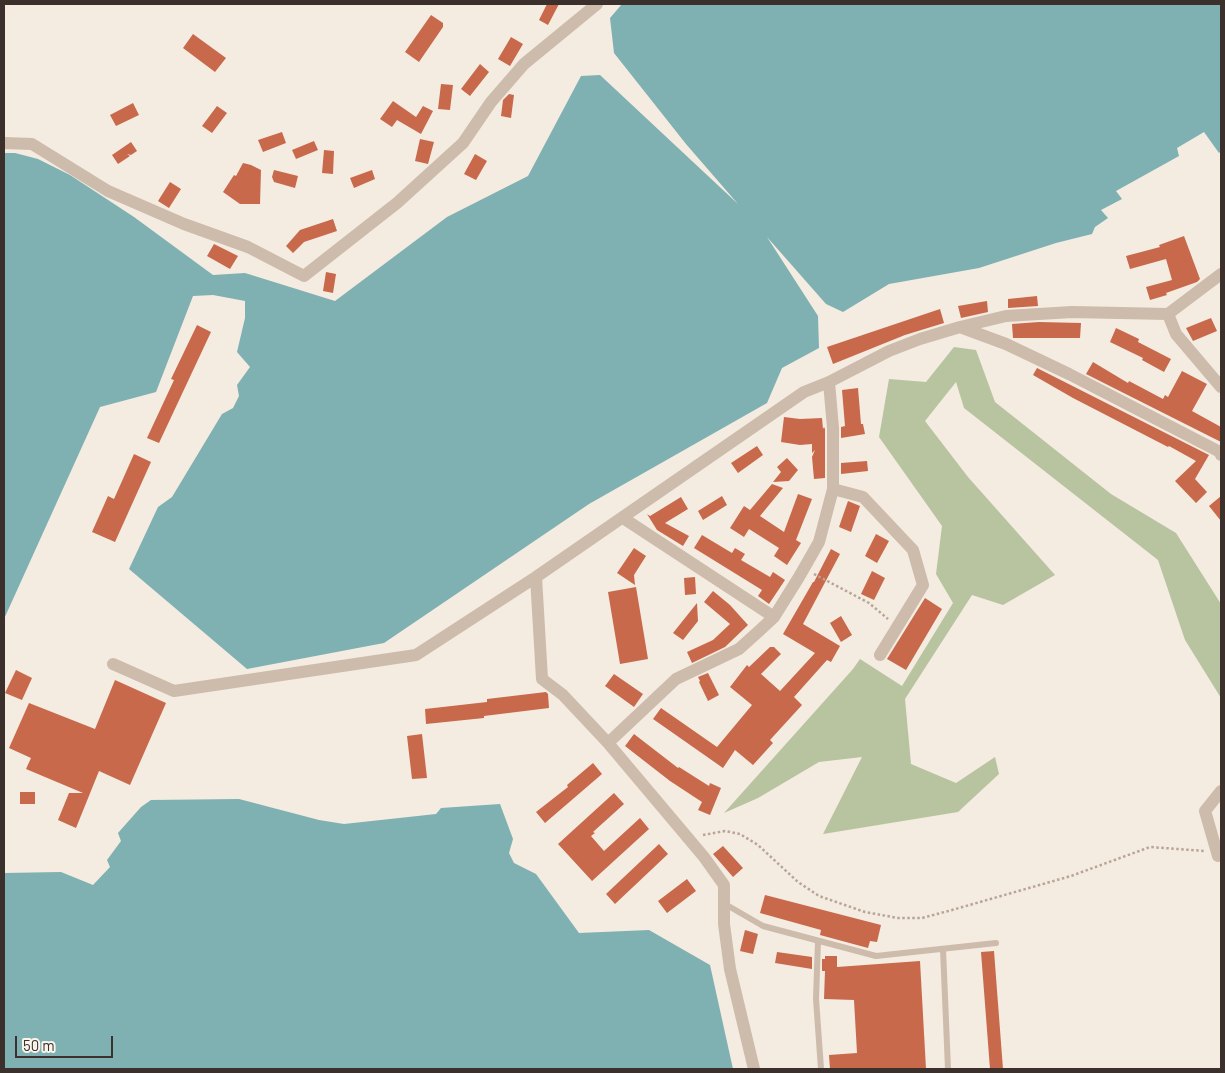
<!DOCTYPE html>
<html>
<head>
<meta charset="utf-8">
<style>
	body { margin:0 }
	#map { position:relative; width:1225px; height:1073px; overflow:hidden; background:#f4ebe1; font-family:Barlow,sans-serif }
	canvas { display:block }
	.frame { position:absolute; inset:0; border:5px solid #3b302b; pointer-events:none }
	.scale { position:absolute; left:15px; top:1036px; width:98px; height:22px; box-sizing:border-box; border:2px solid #3b302b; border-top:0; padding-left:6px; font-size:15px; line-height:18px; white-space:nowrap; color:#3b302b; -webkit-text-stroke:4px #fbf5ee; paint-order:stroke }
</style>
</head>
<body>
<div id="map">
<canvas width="1225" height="1073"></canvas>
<div class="frame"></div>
<div class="scale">50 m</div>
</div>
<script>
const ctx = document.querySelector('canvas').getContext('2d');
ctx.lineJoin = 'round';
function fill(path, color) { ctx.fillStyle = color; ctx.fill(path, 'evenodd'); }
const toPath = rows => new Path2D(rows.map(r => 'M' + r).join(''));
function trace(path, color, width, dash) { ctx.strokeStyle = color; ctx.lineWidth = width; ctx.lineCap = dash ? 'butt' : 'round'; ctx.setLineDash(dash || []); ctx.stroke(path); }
const green = toPath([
	[954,347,976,350,995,402,1111,494,1176,533,1221,604,1221,698,1185,640,1158,560,964,408,956,382,925,421,968,477,1055,575,1003,605,972,595,905,699,911,764,956,783,995,757,999,774,958,812,823,834,862,757,819,762,758,798,724,813,853,669,860,659,902,686,953,603,936,574,942,526,879,437,889,379,926,382]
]);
const water = toPath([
	[622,4,1221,4,1221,151,1219,153,1204,132,1177,148,1179,156,1116,191,1122,199,1101,210,1108,218,1095,227,1092,234,1056,243,979,268,889,284,843,312,826,304,767,237,818,316,819,348,782,368,767,403,589,504,384,643,247,669,129,569,158,507,172,497,222,414,233,408,239,396,237,385,250,367,237,352,245,318,245,301,213,295,193,296,156,392,100,407,4,619,4,153,15,153,38,159,70,175,134,217,213,275,245,273,335,301,447,217,528,176,581,76,600,75,738,204,686,144,614,53,610,18],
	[239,799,319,820,344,824,436,814,441,808,500,804,513,839,509,853,514,863,536,874,579,933,649,930,710,965,733,1069,4,1069,4,873,61,872,93,885,110,867,107,860,121,841,118,833,141,807,151,800]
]);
const building = toPath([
	[547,4,559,4,548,25,539,20],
	[431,15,443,23,443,27,419,62,405,52],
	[193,34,226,58,215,72,183,48],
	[511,37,523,44,510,66,498,59],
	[480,64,489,72,470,96,461,89],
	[441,84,453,85,450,110,438,109],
	[509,94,514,95,511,118,501,116,503,100],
	[393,101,416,117,423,106,433,111,421,134,397,120,392,127,380,119],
	[133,103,139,115,116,126,110,115],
	[217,106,227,113,212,133,202,126],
	[282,132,286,143,263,152,258,140],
	[420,139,434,142,428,164,415,161],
	[314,141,318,150,296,159,292,150],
	[131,142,137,151,131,155,127,154,130,156,118,164,112,155],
	[324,150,334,151,333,174,322,173],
	[475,154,487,161,476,180,464,174],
	[243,163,251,165,261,170,260,204,240,204,223,192,234,175,236,176],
	[274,170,298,176,295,188,274,182,272,177],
	[372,170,375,179,354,188,350,178],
	[170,182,181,189,169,208,158,201],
	[333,219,337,231,304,242,293,253,286,246,300,230],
	[1184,236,1200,279,1197,282,1166,293,1167,295,1150,300,1146,287,1172,280,1166,259,1130,269,1126,256,1160,247,1159,245],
	[214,244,238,256,230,269,207,256],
	[326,272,336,274,333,293,323,291],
	[1037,296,1038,306,1008,308,1008,299],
	[987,301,988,312,961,318,958,306],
	[940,309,944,323,905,335,833,364,827,347],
	[1211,318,1217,331,1193,341,1186,328],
	[1039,322,1081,323,1080,338,1013,338,1012,324],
	[197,325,211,332,159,443,147,438,174,380,171,379],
	[1116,328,1139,339,1138,342,1171,359,1164,372,1142,360,1143,358,1110,342],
	[1093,362,1128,383,1129,381,1163,399,1165,395,1168,397,1182,371,1207,384,1192,411,1221,427,1221,442,1086,374],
	[1037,368,1209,455,1195,479,1207,492,1196,503,1175,481,1196,461,1169,446,1168,447,1073,398,1033,375],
	[858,388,861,424,863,424,865,434,841,438,841,427,845,426,842,390],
	[784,417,800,419,822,418,823,429,824,427,825,429,825,478,814,479,812,457,815,450,812,453,812,444,800,445,781,442],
	[757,446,763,455,738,473,731,463],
	[134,454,151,462,115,542,92,532,108,496,114,499],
	[787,458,798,470,789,481,773,482,781,472,777,467],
	[867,461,868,471,841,474,841,463],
	[772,484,783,488,760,516,784,532,798,494,812,499,796,540,801,543,787,565,774,556,779,548,749,529,744,537,730,528,744,506,750,510],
	[722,496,727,505,703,520,698,511],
	[1221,496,1221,521,1209,506],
	[681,497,688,509,665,523,689,536,683,546,657,530,647,514,650,516],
	[848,501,860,506,851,532,839,527],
	[876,534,889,541,877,563,865,556],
	[702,535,732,553,735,548,745,554,741,560,770,577,773,572,785,580,769,604,758,596,762,590,694,548],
	[634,548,646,556,634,575,635,585,617,573],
	[831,549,840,554,803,624,840,646,831,662,827,660,794,697,802,705,770,740,773,743,753,765,735,750,723,768,653,719,661,708,717,747,752,705,730,687,747,665,749,667,770,647,774,647,781,654,761,674,780,691,815,653,783,634,813,582,814,582],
	[872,571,885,578,874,600,861,594],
	[695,577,696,594,685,595,684,578],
	[636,587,648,659,620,664,608,592],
	[713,591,730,605,748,625,725,647,692,663,687,652,713,640,730,624,704,602],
	[925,598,942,609,906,670,887,659],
	[697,603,698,621,683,640,673,633],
	[841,616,852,635,841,642,830,623],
	[16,670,32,678,22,700,5,693],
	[708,673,719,695,708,701,699,682,700,681,698,677],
	[614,674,643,694,634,707,605,686],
	[115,680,166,703,130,785,99,771,76,828,58,820,69,793,83,793,26,769,31,758,9,748,29,703,95,729],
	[546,692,548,694,549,708,484,716,484,718,426,724,425,709,487,702,487,699],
	[422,734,427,778,412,779,407,736],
	[634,734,678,768,679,767,709,786,710,783,721,788,710,815,698,810,702,802,670,781,625,746],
	[593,763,602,774,545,823,536,812,568,787,567,785],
	[20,792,35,792,35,804,20,804],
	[614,793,624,804,593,832,595,833,591,836,604,851,640,818,649,829,592,881,558,844],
	[659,844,668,854,615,904,606,894],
	[723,846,743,868,733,877,713,854],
	[687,879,696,891,667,913,658,901],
	[765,895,881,925,877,942,870,941,868,948,820,935,821,930,760,913],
	[745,930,758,934,753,954,740,951],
	[994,951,1003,1069,990,1069,981,952],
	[777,952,812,957,812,969,775,963],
	[825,956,837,956,837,967,920,961,926,1069,830,1069,829,1055,857,1053,854,1000,824,999,825,971,822,971,822,959,825,959]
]);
const path = toPath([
	[814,574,869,603,888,619],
	[703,835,725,831,740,834,758,845,798,882,819,896,865,912,898,918,922,918,952,910,1071,876,1150,847,1205,851]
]);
const lane = toPath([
	[725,904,763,926,876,956,996,943],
	[818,941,816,999,821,1069],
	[943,949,948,1069]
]);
const street = toPath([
	[4,143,32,144,108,191,184,224,248,247,304,276,397,203,463,143,491,102,524,64,597,4],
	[1168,314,1176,334,1221,387],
	[960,327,1006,344,1069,374,1220,452,1221,455],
	[833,489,863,497,913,550,923,585,880,655],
	[623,518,774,617],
	[536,577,542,679,563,695,608,743],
	[113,664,174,691,416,655,536,577,804,392,829,382,889,351,920,339,960,327,1006,316,1072,312,1168,314,1221,274],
	[1218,856,1205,811,1221,791],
	[754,1069,730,969,724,924,724,885,704,857,608,743,676,679,739,649,759,631,774,617,799,577,819,542,833,489,833,428,829,382]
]);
fill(green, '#b8c4a0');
fill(water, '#7fb0b2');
fill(building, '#c8694b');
trace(path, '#b9a596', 2.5, [2.5, 2.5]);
trace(lane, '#cdbbac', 6);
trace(street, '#cdbbac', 12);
</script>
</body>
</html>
